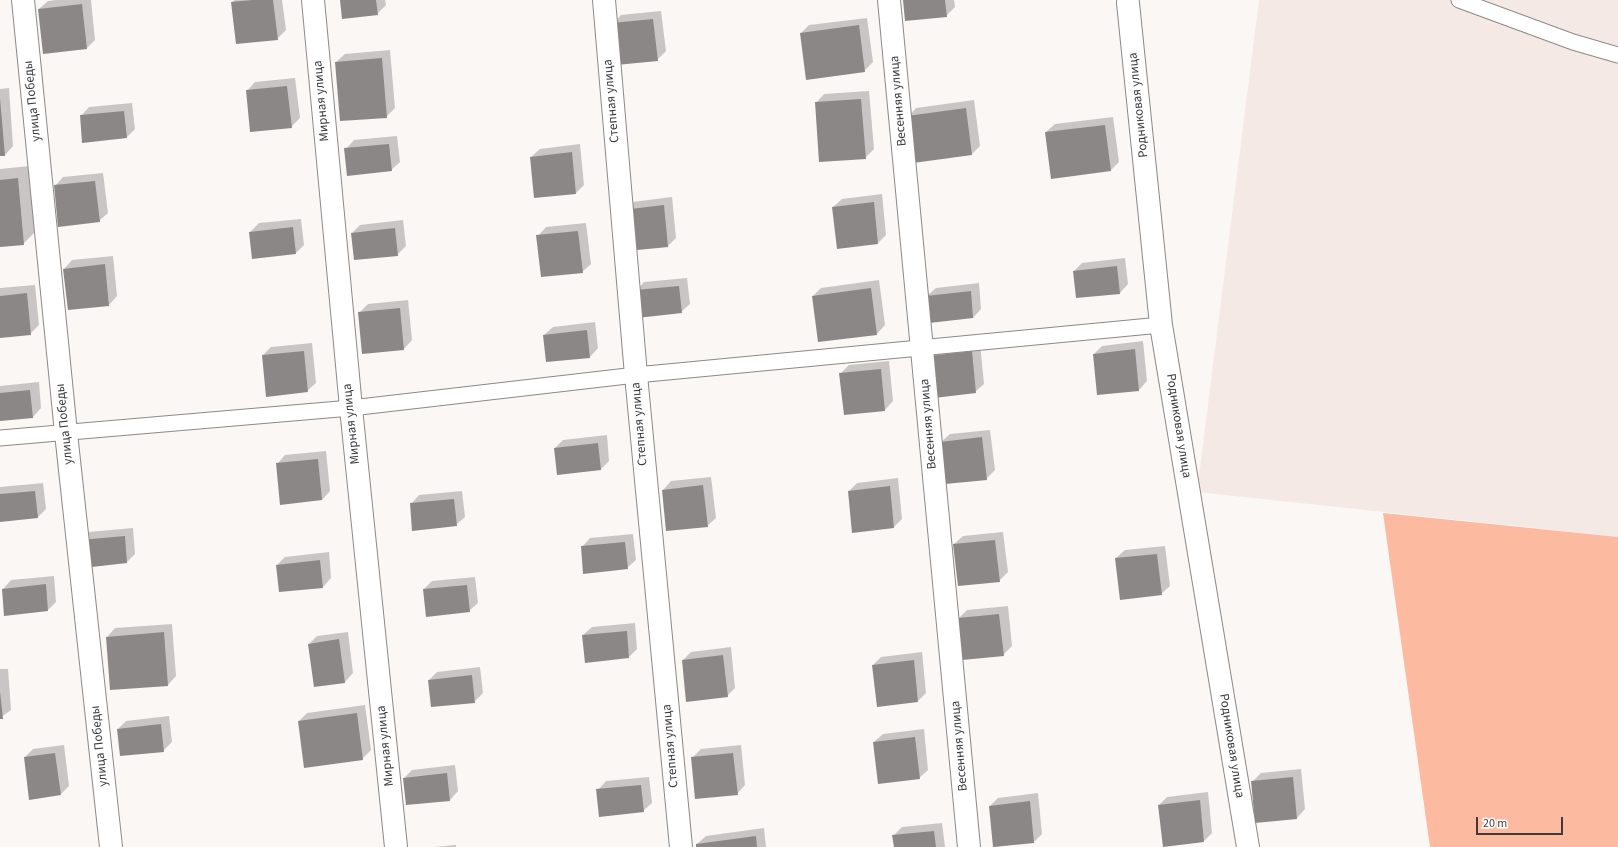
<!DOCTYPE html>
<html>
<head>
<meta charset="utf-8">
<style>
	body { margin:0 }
	#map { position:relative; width:1618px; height:847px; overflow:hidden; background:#fbf7f5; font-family:"Source Sans 3",sans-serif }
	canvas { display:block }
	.scale { position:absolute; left:1476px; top:817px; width:87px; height:18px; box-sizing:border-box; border:2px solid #3d3b3b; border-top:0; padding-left:5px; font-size:12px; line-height:14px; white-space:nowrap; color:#3d3b3b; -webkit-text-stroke:3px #fff; paint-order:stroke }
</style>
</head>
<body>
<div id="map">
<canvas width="1618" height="847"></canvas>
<div class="scale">20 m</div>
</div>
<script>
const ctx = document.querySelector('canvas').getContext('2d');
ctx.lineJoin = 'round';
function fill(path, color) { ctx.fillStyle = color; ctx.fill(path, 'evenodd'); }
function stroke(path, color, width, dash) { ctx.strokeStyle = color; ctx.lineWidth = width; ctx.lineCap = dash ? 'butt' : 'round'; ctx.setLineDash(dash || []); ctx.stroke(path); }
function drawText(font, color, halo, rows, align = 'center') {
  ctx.font = font + ' "Source Sans 3",sans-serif'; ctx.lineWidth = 3.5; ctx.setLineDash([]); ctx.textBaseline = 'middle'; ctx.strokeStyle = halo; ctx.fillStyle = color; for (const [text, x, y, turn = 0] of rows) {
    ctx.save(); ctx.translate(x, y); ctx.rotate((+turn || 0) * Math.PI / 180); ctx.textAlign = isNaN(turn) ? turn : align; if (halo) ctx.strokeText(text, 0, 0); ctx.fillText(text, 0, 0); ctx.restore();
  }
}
const built = new Path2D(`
	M1259,0H1618V537L1197,492Z`);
const green = new Path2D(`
	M1383,513L1618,537V847H1430Z`);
const shadow = new Path2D(`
	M56,0H91L95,40L87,48L39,9L48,1Z
	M235,0H282L286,30L277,39L232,2Z
	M341,0H385L386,5L377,14Z
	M904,0H954L955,7L946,16Z
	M661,11L666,51L657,60L613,24L621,15Z
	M867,18L873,62L864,71L801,33L809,25Z
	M390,50L395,108L386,117L336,62L345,54Z
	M295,78L300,118L291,127L247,91L255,82Z
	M9,88L13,146L5,155H0V89Z
	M869,91L874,149L865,158L816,103L824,94Z
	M974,100L980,146L972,154L908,117L916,108Z
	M132,103L135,129L127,137L81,116L89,107Z
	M1113,117L1119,162L1111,170L1046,132L1055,124Z
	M397,136L400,162L391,170L346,149L354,140Z
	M580,144L584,185L576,193L531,157L540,149Z
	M30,166L36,231L23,244L0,246V169Z
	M103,173L108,213L99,221L55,186L63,177Z
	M882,194L886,235L878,243L838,248L833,207L842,199Z
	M672,197L676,238L668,246L628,250L632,202Z
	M301,219L304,245L296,253L250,232L259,223Z
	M403,220L406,246L397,255L352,233L360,225Z
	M586,223L591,264L582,272L538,236L546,227Z
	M113,256L117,296L109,305L68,309L64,269L72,260Z
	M1125,258L1128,284L1120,293L1074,271L1082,263Z
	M687,278L690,304L681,312L636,291L644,282Z
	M879,280L885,325L877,334L813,296L821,288Z
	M979,283L981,309L973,318L927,296L936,288Z
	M35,285L39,325L30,334L0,337V288Z
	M408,300L412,340L404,349L359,313L368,304Z
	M595,322L598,348L590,357L547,361L544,335L553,327Z
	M1143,341L1147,381L1139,390L1094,354L1102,346Z
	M312,343L316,383L307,391L263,355L271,347Z
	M980,343L984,384L975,392L931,356L940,348Z
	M889,361L893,401L885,410L845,414L840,374L849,365Z
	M39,382L41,408L33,417L0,420V386Z
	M990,430L995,470L986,479L941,442L950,434Z
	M607,435L609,461L600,470L555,448L563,440Z
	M326,451L330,491L322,500L277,464L285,455Z
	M711,477L716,518L707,526L667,530L663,490L671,481Z
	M898,478L902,519L894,527L849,491L857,483Z
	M43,483L46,509L38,517L0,521V487Z
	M462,491L465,517L456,525L411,504L419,495Z
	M133,528L135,554L127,562L81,541L89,532Z
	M1003,532L1008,572L999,581L954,544L963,536Z
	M633,534L636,560L627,568L582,547L590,538Z
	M1165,546L1170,586L1161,594L1116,558L1125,550Z
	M329,552L331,578L323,587L277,565L285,557Z
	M54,576L56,602L48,610L3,589L11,580Z
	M475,577L478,603L469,611L424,589L432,581Z
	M1008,606L1012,646L1003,655L959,618L967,610Z
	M635,623L637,649L629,657L583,635L592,627Z
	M172,624L176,676L168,685L111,689L107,637L115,628Z
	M348,632L353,673L345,682L314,685L309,644L317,636Z
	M731,647L735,688L727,696L683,660L691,652Z
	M922,652L926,693L918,701L873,665L881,657Z
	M480,667L483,693L474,702L429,680L437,672Z
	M0,669H8L11,710L0,718Z
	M365,705L371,750L362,759L299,721L307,713Z
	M169,716L172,742L163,751L118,729L126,721Z
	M924,729L928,770L919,778L874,742L883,734Z
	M64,745L69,786L61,794L25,757L33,749Z
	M741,745L745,785L737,794L692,758L701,749Z
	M455,765L458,791L450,800L404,778L412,770Z
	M1301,769L1305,809L1297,818L1256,822L1252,782L1261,773Z
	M649,777L652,803L643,811L598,790L606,781Z
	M1208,792L1212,833L1204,841L1159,805L1167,797Z
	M1038,793L1042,834L1034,842L994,847L990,806L998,798Z
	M942,823L945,847H895L893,836L902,827Z
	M764,828L766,847H697V844L706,836Z
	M456,845V847H434Z`);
const building = new Path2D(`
	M252,0H273L278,40L236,44L231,2Z
	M340,0H376L378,15L342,19Z
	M903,0H945L947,17L905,21Z
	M82,4L87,49L43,54L38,9Z
	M653,19L658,61L616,65L612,23Z
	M859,25L865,72L806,80L800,33Z
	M382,58L387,118L340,121L335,62Z
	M287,86L292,128L250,132L246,90Z
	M0,98L5,156H0Z
	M861,99L866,159L819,162L815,102Z
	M966,108L972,155L913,163L907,116Z
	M124,111L127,138L82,143L80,115Z
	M1105,125L1111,171L1051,179L1045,132Z
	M389,144L392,171L347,176L344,148Z
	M572,152L576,194L534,198L530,157Z
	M18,178L24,245L0,247V180Z
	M95,181L100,222L58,227L54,185Z
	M874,202L878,244L837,249L832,207Z
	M664,205L668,247L627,251L622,210Z
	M293,227L296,254L252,259L249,232Z
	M395,228L398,256L354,260L351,233Z
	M578,231L583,273L541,277L536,235Z
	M105,264L109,306L68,310L63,269Z
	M1117,266L1120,294L1076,298L1073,271Z
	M679,286L682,313L637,318L635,290Z
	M871,288L877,335L818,342L812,296Z
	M971,291L973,318L929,323L926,296Z
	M27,293L31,335L0,338V296Z
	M400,308L404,350L362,354L358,312Z
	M587,330L590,358L546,362L543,335Z
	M1135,349L1139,391L1097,395L1093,354Z
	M304,351L308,392L266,397L262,355Z
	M972,351L976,393L934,398L930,356Z
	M881,369L885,411L844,415L839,373Z
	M30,390L33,418L0,421V393Z
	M982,437L987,480L945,484L940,442Z
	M598,443L601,470L557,475L554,448Z
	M318,459L322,500L280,505L276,463Z
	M703,485L708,527L666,531L662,490Z
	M890,486L894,528L852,533L848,491Z
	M35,491L38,518L0,522V494Z
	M454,499L457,526L412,531L410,503Z
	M125,536L127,563L83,568L80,540Z
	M995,540L1000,582L958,586L953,544Z
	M625,542L628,569L583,574L581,546Z
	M1157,554L1162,595L1120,600L1115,558Z
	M320,560L323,588L279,592L276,565Z
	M46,584L48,611L4,616L2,589Z
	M467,585L470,612L426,617L423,589Z
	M999,614L1004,656L962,660L958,618Z
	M627,631L629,658L585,663L582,635Z
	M164,632L168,686L110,690L106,637Z
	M339,639L345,683L314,687L308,644Z
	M723,655L728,697L686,702L682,660Z
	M914,660L918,702L877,707L872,665Z
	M472,675L475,703L431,707L428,680Z
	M0,691L3,719H0Z
	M357,713L363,760L304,768L298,721Z
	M161,724L164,752L120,756L117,729Z
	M915,737L920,779L878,784L873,742Z
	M55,753L61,795L29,800L24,757Z
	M733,753L738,795L695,799L691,757Z
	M447,773L450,801L406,805L403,778Z
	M1293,777L1297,819L1255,823L1251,781Z
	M641,785L644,812L599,817L596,789Z
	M1200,800L1204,842L1163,847L1158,805Z
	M1030,801L1034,843L993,847L989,806Z
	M934,831L936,847H894L892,835Z
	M756,836L757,847H696V844Z`);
const service = new Path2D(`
	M1459,0L1573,42L1618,55
	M0,438L351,408L636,375L1161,325`);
const minor = new Path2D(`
	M23,0L66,433L111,847
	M313,0L351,408L396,847
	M604,0L636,375L681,847
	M889,0L969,847
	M1128,3L1161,325L1248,847`);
const streetNames = [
	["улица Победы",33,101,-96],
	["Мирная улица",322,101,-95],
	["Степная улица",612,101,-95],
	["Весенняя улица",899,101,-95],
	["Родниковая улица",1139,105,-96],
	["улица Победы",65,424,-96],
	["Мирная улица",352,424,-96],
	["Степная улица",640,424,-95],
	["Весенняя улица",929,424,-95],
	["Родниковая улица",1178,426,81],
	["улица Победы",100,746,-96],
	["Мирная улица",386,746,-96],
	["Степная улица",671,746,-95],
	["Весенняя улица",960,746,-95],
	["Родниковая улица",1231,746,81]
];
fill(built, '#f5e9e5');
fill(green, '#fcbaa0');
fill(shadow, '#0003');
fill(building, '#8a8786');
stroke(service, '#8c8987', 17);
stroke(minor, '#8c8987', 24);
stroke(service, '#fff', 15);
stroke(minor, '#fff', 22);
drawText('13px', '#3d3b3b', '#fff', streetNames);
</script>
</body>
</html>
